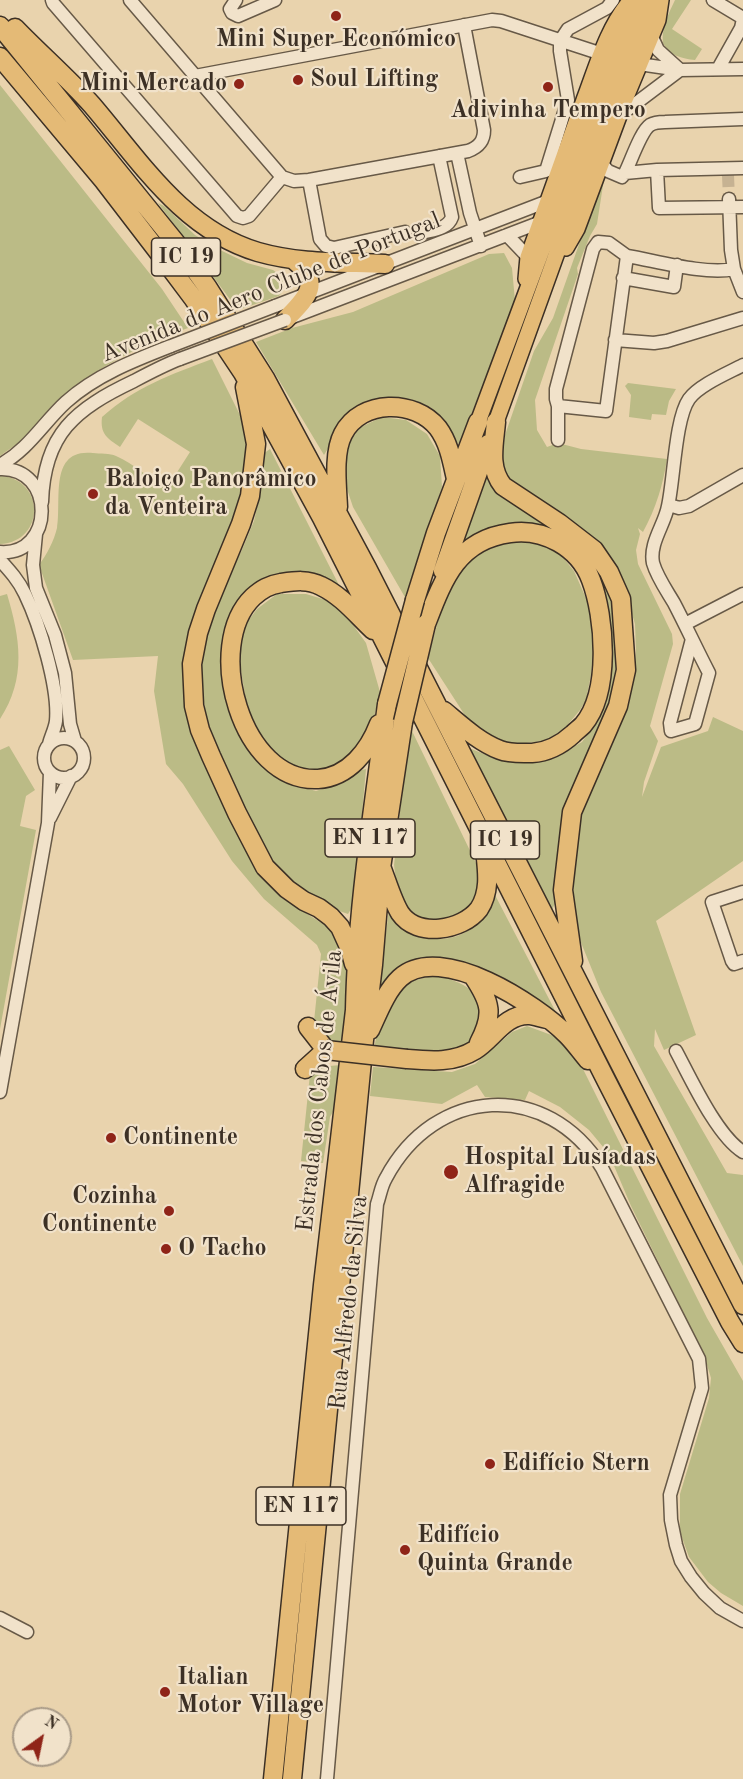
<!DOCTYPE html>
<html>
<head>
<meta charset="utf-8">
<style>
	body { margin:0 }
	#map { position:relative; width:743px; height:1779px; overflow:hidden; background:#e9d3ad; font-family:"Old Standard TT",serif }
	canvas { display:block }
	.north { position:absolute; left:12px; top:1707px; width:60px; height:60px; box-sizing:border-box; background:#f1e2ca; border:2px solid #a99b88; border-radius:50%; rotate:33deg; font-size:16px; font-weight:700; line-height:24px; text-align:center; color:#3c3025 }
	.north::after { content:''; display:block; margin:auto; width:21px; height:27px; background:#8f2418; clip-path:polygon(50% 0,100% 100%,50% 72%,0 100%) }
</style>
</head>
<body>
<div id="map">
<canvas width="743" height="1779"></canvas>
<div class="north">N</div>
</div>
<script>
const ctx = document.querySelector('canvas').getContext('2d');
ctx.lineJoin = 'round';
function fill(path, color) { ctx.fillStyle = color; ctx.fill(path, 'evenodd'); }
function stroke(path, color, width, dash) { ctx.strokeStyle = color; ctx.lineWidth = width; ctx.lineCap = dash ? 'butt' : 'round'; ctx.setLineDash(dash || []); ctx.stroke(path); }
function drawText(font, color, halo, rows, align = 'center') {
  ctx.font = font + ' "Old Standard TT",serif'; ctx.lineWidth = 4.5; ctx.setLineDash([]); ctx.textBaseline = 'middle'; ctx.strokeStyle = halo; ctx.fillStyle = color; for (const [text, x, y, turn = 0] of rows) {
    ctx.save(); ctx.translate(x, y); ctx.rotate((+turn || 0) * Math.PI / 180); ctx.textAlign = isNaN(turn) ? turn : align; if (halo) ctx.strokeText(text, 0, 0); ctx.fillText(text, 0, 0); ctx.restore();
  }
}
const green = new Path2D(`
	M675,0H691L672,29L702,49L695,60C682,59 669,55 663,43C661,28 669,13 675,0Z
	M0,85L162,289L188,328C140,345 95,368 56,402C44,412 37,426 26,437C18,444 9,449 0,456Z
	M602,179H604L597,224L590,236L577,268L578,274L535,400L537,430L547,447L558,443L581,449L667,459C663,485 656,508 643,532L638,528L640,534L636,550L638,564L672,634L673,644L650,726L658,741L644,782L642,797L661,747L708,731L713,717L743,731V861L656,921L696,1035L664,1050L655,1029L654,1046L727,1173L743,1175V1266L601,992L580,940L573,901L575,843L579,817L620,727L633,684L636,651L635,624L628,601L505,474L500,464L505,435L534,351L553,318Z
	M158,203L164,206L195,235L218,249L247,263L273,270L284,278L283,291L279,296L238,310Z
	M504,253L512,268L515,301L461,441L455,446L443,421L430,407L409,399H390L348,416L324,455L256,342L292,328L353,312L489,254Z
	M212,359L240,415L248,435L246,487L184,671L239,836L253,864L282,898L331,929L341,944L349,969L346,1045L330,1043L313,1031L321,954L317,945L264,899L232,861L183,784L166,764L154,691L158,656L73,660L39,565C47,554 54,541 57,528C62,501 48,448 93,453C100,454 110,453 116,456C134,464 150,479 167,488L190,452L138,419L120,447C107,438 100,434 102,417C137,386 170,375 212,359Z
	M628,383L676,389L669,401L666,415L652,414L651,420L629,417L631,395L625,386Z
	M382,417L406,420L427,434L440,456L442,487L406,599L353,507L345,483L344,464L350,440L359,428Z
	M270,449L342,591L279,575L225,641L264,766L291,784L316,791L337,784L358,771L366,769L354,904L348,914L325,906L297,891L270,865L207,725L200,671L202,647L223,584L241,552L254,521L260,494L263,454Z
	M487,472C506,497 518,508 544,525L542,530C501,521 494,525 459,546Z
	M0,476C45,478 46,542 0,544Z
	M512,541H535L561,555L574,571L589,605L595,634L591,675L586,700L580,710L565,728L545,741L507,745L482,734L468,720L428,658L445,595L466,561L491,544Z
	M592,555L612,589L619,680L609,710L557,899L552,910L469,748L494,758L510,762L537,763L555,757L582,742L597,721L605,688L590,569Z
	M7,594C20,638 27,678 0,719V596Z
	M277,594H306L326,600L346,615L366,643L380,692L371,730L353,757L319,775L277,759L259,739L248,713L239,659L238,642L245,625L257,609Z
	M412,731L476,863L480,886L476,899L468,912L437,924L418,917L403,902L397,889L394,865L405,766Z
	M9,746L35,790L26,796L20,826L36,830L0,1029V750Z
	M495,895L561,1022L440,963L378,1002L389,908C393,914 397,923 402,928C410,935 423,939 434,939C468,940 480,923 495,895Z
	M437,975C456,981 481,988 482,1012C483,1020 475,1036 472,1044L438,1055L374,1048L381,1015L399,990L415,980Z
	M527,1026L554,1036L581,1065L707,1318L743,1381V1606L721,1593L708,1582L689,1557L680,1532V1494L709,1398L711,1378L704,1355L631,1206L609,1154L589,1130L560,1107L529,1091L525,1100L485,1097L477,1085L442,1104L370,1096L373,1067L452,1072L475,1064L512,1032Z
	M341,1065L339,1101L330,1117L323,1163L301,1161L310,1074L318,1067Z`);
const minorTunnel = new Path2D(`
	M728,175L729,199`);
const minor = new Path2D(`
	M52,0L53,3L237,216L243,218L249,216L282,177
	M130,0L282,177L294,181L309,180L468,151C479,147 484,141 484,130L464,25
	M236,0L230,9L232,13L238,16L275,0
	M713,0L743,18
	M651,35L658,50L679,69
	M639,64L680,70L743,69
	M718,69L741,28L743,19
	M195,76L492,20L501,21L602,54
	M619,116L680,70
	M457,153L470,213L481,246
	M601,163L608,171L622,177L625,173L657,170L743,168
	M657,170L659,208L743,207
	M625,173C631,161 641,131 650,125C655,122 660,122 665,122L743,119
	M520,177L546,171L568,100L560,51V41L568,29L607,8L613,0
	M309,180L320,239L326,246L334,248L405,232
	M729,199L731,250L734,269L743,292
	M422,233C433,230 448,229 452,217L439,156
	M507,235L528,257
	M598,242L609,243L627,256L606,411L558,406L556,399V389L593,249Z
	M627,256C657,261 705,275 734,269
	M623,278L674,287L677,265
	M275,306L548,201
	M290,318L541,222
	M615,340L654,343L667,341L743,318
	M558,440V406
	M0,465C28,450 44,422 66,402C96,375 135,360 171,346
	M0,469C56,467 55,556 0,552
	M42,502C44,434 75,409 134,381C149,373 164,365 180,359
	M669,505L679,508L689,506L743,475
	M36,534L33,565L36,588L55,635L65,673L70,724L75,741
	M0,560C10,571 19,581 25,594C40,625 59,688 56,721C55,729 51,736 49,744
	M685,624L743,594
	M692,639L670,723L671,731L695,724L709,673C697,650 686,626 674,603C667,591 657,577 653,563C649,543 665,524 668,506C674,480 675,419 689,399C699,385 728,373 743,365
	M44 758a20 20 0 1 1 40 0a20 20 0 1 1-40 0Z
	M50,818L71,776
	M743,892L712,902L732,961L734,964L743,961
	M676,1051C691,1079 717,1136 743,1152
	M0,1092L48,823L50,772
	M0,1618L27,1632
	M327,1779L377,1204C380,1196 381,1186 386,1178C435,1086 547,1079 602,1168L699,1359L702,1388L670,1495L671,1520L676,1545L681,1561L691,1577L704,1593L720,1608L743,1621`);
const major = new Path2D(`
	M566,248L577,229L626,97L658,20L661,0
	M526,279L528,257C547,205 565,152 584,100C597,66 607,28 631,0
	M478,422L603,86L619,46L641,0
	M496,422L631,47L655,0`);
const highway = new Path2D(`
	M0,26L176,243L208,288L265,378L367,568L743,1305
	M15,28C40,54 68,78 92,105C140,161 183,230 258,252C300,264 342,262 385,264
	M0,57L104,181L160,254L193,298L243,373L322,518L607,1082L730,1322L743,1343
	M285,320C305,299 324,284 294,260
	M245,387L256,444L250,496L241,524L206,609L198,633L192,664L194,706L200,730L211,756L237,813L265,867L287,889L304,901L319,908L331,917L340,927L350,949L354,964
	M496,422C494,445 488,467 503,486L559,523L594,550L609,572L621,599L626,670L618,706L572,812L563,890L573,961
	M338,507C337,485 333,453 343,434C361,399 415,399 438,428C449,443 452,461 456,479
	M443,571L488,444
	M415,600L436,533L478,422
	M426,624C443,580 457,540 510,533C543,528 579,547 591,580C605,617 611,692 583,725C580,728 576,731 573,734C561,745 547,752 532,753C522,753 510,754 500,750C479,742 462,726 444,711
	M373,630C356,614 342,596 321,586C308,579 295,581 281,583C269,585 262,589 253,597C203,645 241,783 318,779C349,777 369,750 379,724
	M382,869C387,882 393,902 400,913C417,938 462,931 479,909C491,891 487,869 485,850
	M473,976C491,1003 494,1014 479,1043
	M370,1030C378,1013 386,991 400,978C441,941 537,1005 567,1035C575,1043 581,1052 588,1060
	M407,1059C431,1061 454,1063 475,1050C493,1039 505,1014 529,1015C534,1015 541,1018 547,1019
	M305,1069L326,1050L308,1027
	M273,1779L323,1285L355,1010C357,908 374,806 387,704
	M292,1779L364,1040L373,965L381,868L403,722`);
const minorBridge = new Path2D(`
	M171,346L275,306
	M180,359L285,320`);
const highwayBridge = new Path2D(`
	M387,704L415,600
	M403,722L426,624
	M326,1050L407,1059`);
const markers = [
	[336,16,6,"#8f2418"],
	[298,80,6,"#8f2418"],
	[239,84,6,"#8f2418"],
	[548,87,6,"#8f2418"],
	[93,494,6,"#8f2418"],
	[111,1138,6,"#8f2418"],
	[451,1172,8,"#8f2418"],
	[169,1211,6,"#8f2418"],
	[166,1249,6,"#8f2418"],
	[490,1464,6,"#8f2418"],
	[405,1550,6,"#8f2418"],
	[165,1692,6,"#8f2418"]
];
const shields = [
	[186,257,69],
	[370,838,90],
	[505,840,69],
	[301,1506,90]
];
const shieldNames = [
	["IC 19",186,257],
	["EN 117",370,838],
	["IC 19",505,840],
	["EN 117",301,1506]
];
const poiNames = [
	["Mini Super Económico",336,40,"center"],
	["Soul Lifting",310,80],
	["Mini Mercado",227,84,"right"],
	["Adivinha Tempero",548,111,"center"],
	["Baloiço Panorâmico",105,480],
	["da Venteira",105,508],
	["Continente",123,1138],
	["Hospital Lusíadas",464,1158],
	["Alfragide",464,1186],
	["Cozinha",157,1197,"right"],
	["Continente",157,1225,"right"],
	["O Tacho",178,1249],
	["Edifício Stern",502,1464],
	["Edifício",417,1536],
	["Quinta Grande",417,1564],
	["Italian",177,1678],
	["Motor Village",177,1706]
];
const streetNames = [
	["Avenida do Aero Clube de Portugal",271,288,-22],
	["Estrada dos Cabos de Ávila",320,1091,-84],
	["Rua Alfredo da Silva",349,1303,-84]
];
fill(green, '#bbbb86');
stroke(minorTunnel, '#c6b292', 12, [12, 6]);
stroke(minor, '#675947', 15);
stroke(major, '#3c3025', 18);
stroke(highway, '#3c3025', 21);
stroke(minor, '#f1e2ca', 12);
stroke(major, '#e4ba76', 15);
stroke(highway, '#e4ba76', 18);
stroke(minorBridge, '#675947', 15, []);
stroke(highwayBridge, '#3c3025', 21, []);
stroke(minorBridge, '#f1e2ca', 12);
stroke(highwayBridge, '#e4ba76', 18);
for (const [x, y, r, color] of markers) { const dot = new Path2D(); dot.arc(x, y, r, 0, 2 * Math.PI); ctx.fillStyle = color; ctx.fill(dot); stroke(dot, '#f1e2ca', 2); }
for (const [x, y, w] of shields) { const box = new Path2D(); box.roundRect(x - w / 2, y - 19, w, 38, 4.5); ctx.fillStyle = '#f1e2ca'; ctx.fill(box); stroke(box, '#3c3025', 1.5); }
drawText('bold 22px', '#3c3025', null, shieldNames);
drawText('bold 24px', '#3c3025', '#f1e2ca', poiNames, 'left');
drawText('24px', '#3c3025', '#f1e2ca', streetNames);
</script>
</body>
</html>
